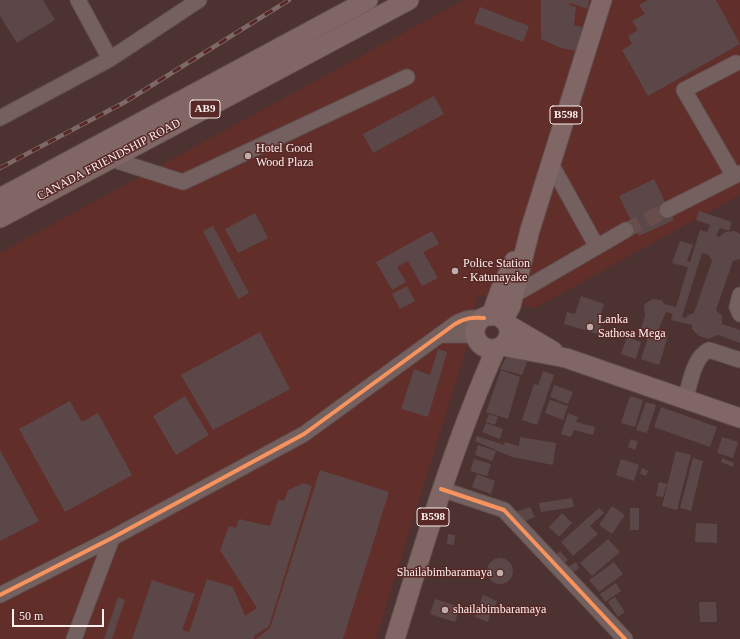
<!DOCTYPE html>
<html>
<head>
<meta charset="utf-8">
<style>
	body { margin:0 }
	#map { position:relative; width:740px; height:639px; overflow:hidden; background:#4c3230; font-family:"Times New Roman",serif }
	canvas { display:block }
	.scale { position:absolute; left:12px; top:609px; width:92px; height:18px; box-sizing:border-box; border:2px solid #fdf0ef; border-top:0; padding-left:5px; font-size:12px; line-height:14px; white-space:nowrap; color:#fdf0ef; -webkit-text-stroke:3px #572825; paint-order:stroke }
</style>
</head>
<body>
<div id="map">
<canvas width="740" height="639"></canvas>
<div class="scale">50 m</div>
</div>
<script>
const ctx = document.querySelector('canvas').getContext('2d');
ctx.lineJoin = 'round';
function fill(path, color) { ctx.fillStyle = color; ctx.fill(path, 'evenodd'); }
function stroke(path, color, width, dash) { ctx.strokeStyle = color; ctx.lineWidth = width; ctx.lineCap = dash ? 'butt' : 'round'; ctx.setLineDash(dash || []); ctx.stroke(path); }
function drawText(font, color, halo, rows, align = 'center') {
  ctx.font = font + ' "Times New Roman",serif'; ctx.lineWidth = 3; ctx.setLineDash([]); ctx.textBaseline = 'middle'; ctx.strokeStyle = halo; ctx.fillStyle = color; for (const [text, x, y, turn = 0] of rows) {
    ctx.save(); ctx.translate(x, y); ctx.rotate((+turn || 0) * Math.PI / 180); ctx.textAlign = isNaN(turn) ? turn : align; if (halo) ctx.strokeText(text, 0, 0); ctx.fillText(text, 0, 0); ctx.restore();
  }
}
const built = new Path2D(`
	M464,0H740V195L535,308L478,295L464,356L376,639H0V253Z`);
const building = new Path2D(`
	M0,0H43L55,20L17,43L0,16Z
	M541,0H589L588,9L570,3L569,5L576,7L574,25L582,27L577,51L561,48L541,39Z
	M648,0H716L740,44L648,96L622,50L632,44L628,36L638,30L632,21L645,14L639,5Z
	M480,7L529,26L523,42L474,23Z
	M434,96L444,114L373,153L363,134Z
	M654,179L674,220L639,236L619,196Z
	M699,211L732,222L729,231L720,228L716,236L719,237L725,232L735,231L740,234V259L733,261L716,310L722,316V324L740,330V343L718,335L708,339L699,336L692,329V325L671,320L673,314L666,312L657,333L668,336L659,365L641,359L650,331L641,328L645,316L644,305L652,299L662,300L664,304L676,307L688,267L672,263L680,241L693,245L687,261L690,262L700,230L707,232L710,225L696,220ZM702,253L709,255L712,261L694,313L688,315L686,318L682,317Z
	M255,213L268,238L238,253L225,229Z
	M213,226L249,293L238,299L203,231Z
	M432,231L439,244L423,252L438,278L422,286L408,261L397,267L406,282L392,290L376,262Z
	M407,286L415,301L400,309L392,294Z
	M581,296L604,304L599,321L602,322L598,334L564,324L567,312L575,314Z
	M260,332L290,389L213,430L181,375Z
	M627,337L641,342L636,359L621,354Z
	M438,349L447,352L428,417L401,409L414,369L430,375Z
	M512,357L528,359L522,375L500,369L506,358Z
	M501,370L520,377L508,419L486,412Z
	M543,371L554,375L537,425L522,420L534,384L538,385Z
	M554,385L573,392L568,404L550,397Z
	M185,396L209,435L176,455L153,416Z
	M630,396L643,400L635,427L621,423Z
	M550,400L568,406L563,420L545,413Z
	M70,401L82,422L98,413L132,475L65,512L19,429Z
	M646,402L656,405L647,433L636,430Z
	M661,407L717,427L710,447L654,427Z
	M568,413L578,417L576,422L595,427L593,435L574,430L571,437L561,434Z
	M489,414L498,417L495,425L486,422Z
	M486,423L503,429L500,439L482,432Z
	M477,436L504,445L505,442L519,446L520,437L556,443L553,465L512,457L475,441Z
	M722,437L738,442L733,458L717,453Z
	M631,439L638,442L635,450L628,447Z
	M478,445L496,451L492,461L475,455Z
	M0,450L39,521L0,541Z
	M676,451L691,455L677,510L662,506Z
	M693,458L703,461L691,511L680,508Z
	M722,458L734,463L733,467L721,462Z
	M474,459L491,464L487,476L470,471Z
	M621,459L639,465L634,481L616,475Z
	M642,468L648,471L646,476L640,474Z
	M320,470L389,492L343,639H256L270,628Z
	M477,474L495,481L491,494L472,487Z
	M659,482L667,484L663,497L656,496Z
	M304,483L312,486L269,626L254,636V639H132L152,580L195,594L182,630L189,632L207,579L233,587L245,616L257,608L220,550L229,526L236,528L239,519L270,526L278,500L284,501L288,490Z
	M572,498L574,507L541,512L539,503Z
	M612,506L625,515L612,534L599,525Z
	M530,507L535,517L521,523L516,512Z
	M599,508L604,513L590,526L598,534L573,556L561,542Z
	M630,508H639V530H630Z
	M562,513L572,523L559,537L549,527Z
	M696,523L717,524V543L695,542Z
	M448,534L455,535L454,545L447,544Z
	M608,539L620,552L592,576L580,563Z
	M560,551L568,560L562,566L554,557Z
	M487 571a13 13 0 1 1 26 0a13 13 0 1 1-26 0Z
	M576,562L579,568L572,573L568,567Z
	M614,562L623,574L599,592L589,580Z
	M616,583L621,591L605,602L600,594Z
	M483,595L497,601L493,613L491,612L488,622L475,617Z
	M118,597L125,600L112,639H104Z
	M615,597L625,612L618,617L608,602Z
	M435,599L460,607L455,622L430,614Z
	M699,602H716L717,622H700Z`);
const minorTunnel = new Path2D(`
	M626,230L667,210`);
const minor = new Path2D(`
	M78,0L110,59
	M0,118L110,59L199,0
	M111,159L183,182L407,77
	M551,164L597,247
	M734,176L684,90L736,63
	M667,210L740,173
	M514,295L626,230
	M740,295L737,307L740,314
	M443,335H475
	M685,400C690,385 693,357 709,350L740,360
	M441,489L504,510L625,639
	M0,595L112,538L304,434L455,324C465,318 472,317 484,318
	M74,639L112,538`);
const major = new Path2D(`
	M0,198L368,0
	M0,218L409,0
	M475 332a17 17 0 1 1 34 0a17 17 0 1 1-34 0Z
	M491,316L501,288L514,261
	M503,320L511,306L530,230L602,0
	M507,324L553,351
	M502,346L566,358L740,418
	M395,639C425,541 454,443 496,349`);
const rail = new Path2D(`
	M0,168L125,102L289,0`);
const cycleway = new Path2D(`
	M441,489L504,510L625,639
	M0,595L112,538L304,434L455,324C465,318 472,317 484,318`);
const markers = [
	[248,156,4,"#bfaeac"],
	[455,271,4,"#bfaeac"],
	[590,327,4,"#bfaeac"],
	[500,573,4,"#bfaeac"],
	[445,610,4,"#bfaeac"]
];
const shields = [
	[205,109,30],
	[566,115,32],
	[433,517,32]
];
const shieldNames = [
	["AB9",205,109],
	["B598",566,115],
	["B598",433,517]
];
const poiNames = [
	["Hotel Good",256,149],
	["Wood Plaza",256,163],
	["Police Station",463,264],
	["- Katunayake",463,278],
	["Lanka",598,320],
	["Sathosa Mega",598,334],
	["Shailabimbaramaya",492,573,"right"],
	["shailabimbaramaya",453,610]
];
const streetNames = [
	["CANADA FRIENDSHIP ROAD",109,160,-28]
];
fill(built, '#612e2a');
fill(building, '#5c4748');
stroke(minorTunnel, '#674e4d', 15, [15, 8]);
stroke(minor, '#614e4d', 17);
stroke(major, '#614e4d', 21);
stroke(minor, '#74615f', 15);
stroke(major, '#806765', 19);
stroke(rail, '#7d6a68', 4.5);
stroke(rail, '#572825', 3, [9]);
stroke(cycleway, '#f8935d', 4);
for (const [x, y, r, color] of markers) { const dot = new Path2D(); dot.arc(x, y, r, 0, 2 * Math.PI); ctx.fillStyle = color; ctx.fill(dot); stroke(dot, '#572825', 1.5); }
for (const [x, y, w] of shields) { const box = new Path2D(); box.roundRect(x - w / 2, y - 9, w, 18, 3); ctx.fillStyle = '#572825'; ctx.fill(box); stroke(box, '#fdf0ef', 1); }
drawText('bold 11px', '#fdf0ef', null, shieldNames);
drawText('12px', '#fdf0ef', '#572825', poiNames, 'left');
drawText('12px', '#fdf0ef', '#572825', streetNames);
</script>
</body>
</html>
